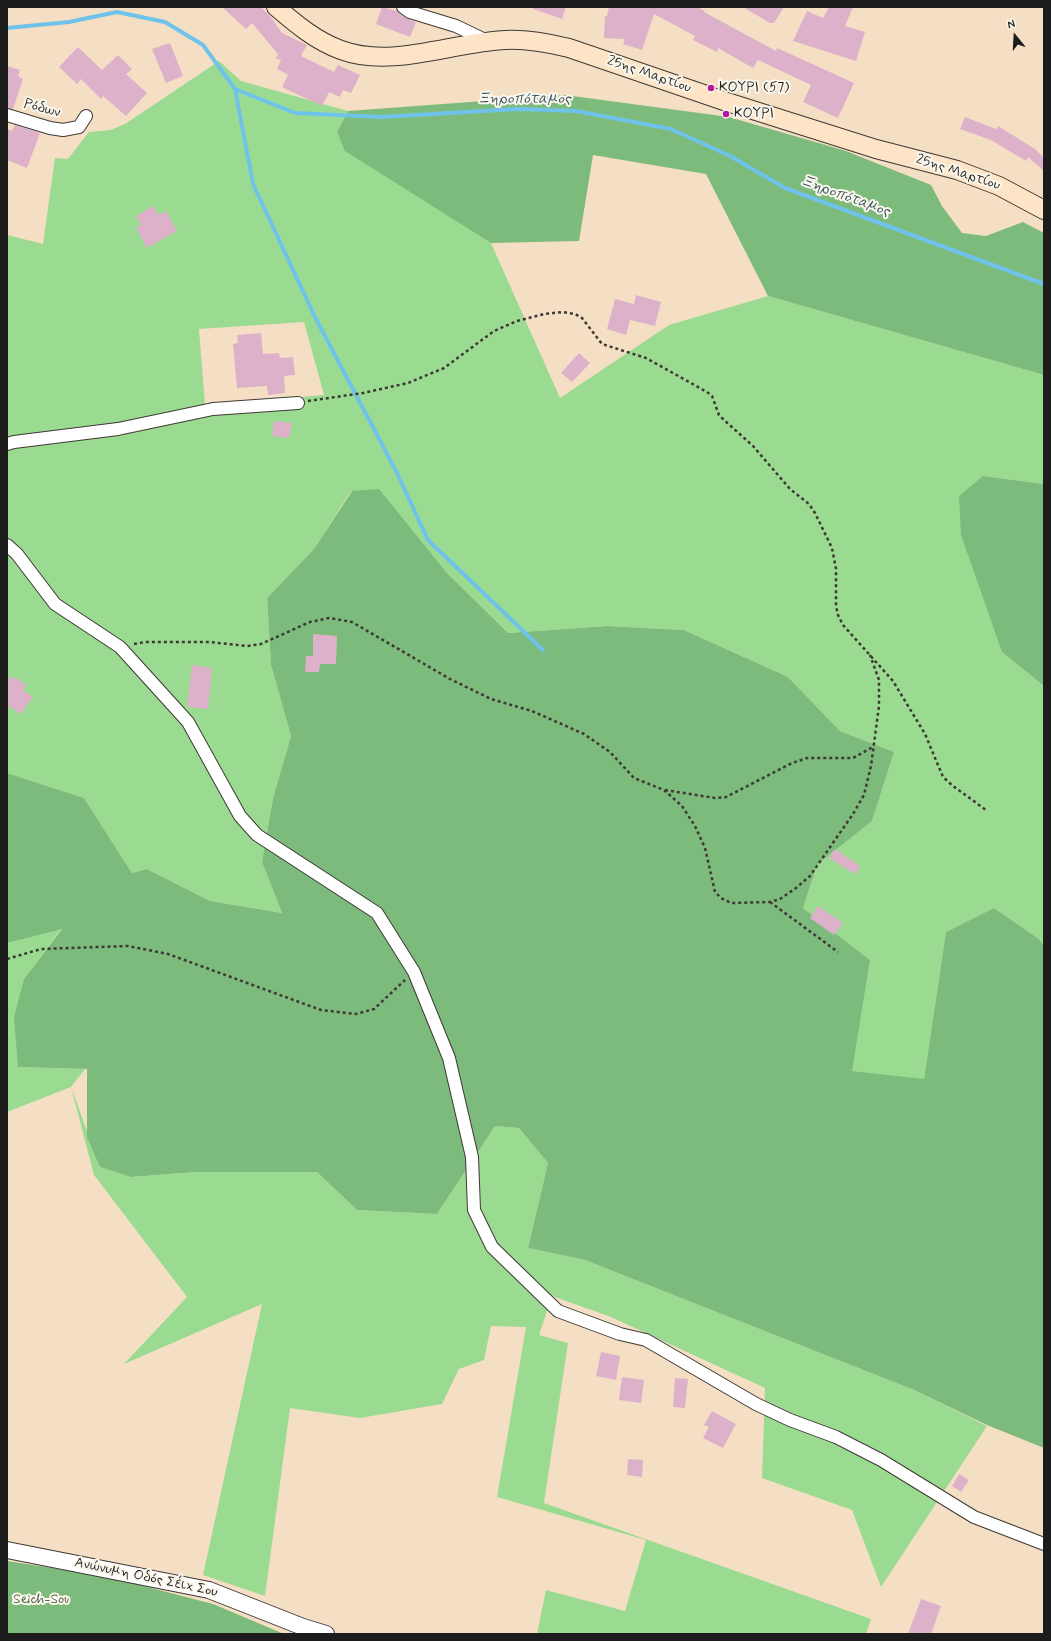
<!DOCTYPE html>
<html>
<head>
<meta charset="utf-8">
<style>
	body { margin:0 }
	#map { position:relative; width:1051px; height:1641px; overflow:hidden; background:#f5dfc4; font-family:Mynerve,sans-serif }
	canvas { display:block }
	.frame { position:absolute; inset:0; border:8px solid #1c1c1c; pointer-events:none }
	.north { position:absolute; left:995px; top:16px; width:40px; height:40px; -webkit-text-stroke:3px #fbf7ec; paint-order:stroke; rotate:342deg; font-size:11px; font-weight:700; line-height:16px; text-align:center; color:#1c1c1c }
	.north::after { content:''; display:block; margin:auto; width:14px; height:18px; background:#1c1c1c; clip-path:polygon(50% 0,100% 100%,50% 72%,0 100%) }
</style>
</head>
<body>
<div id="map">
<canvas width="1051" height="1641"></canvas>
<div class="frame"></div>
<div class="north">N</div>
</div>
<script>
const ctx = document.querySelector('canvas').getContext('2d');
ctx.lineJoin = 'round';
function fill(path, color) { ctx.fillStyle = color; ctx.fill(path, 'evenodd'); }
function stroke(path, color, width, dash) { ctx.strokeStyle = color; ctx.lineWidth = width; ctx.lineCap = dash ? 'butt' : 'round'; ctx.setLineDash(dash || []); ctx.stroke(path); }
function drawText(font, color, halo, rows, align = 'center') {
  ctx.font = font + ' Mynerve,sans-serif'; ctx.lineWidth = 4; ctx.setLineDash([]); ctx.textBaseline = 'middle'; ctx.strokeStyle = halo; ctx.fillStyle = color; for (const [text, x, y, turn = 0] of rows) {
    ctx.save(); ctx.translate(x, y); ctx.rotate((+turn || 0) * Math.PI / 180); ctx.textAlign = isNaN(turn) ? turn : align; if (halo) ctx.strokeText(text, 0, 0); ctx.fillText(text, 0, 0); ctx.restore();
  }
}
const green = new Path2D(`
	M219,61L241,81L348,111L337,132L344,147L491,243L560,398L669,325L768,296L1044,375V484L983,476L1002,652L1044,686V946L1039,939L994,908L946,932L924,1080L851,1071L870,960L803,908L817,865L872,821L894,752L840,731L788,677L684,630L607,626L508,633L446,572L351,491L314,549L267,598L271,665L291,736L273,798L262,862L282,913L210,901L147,869L132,873L84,798L7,773V235L43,244L55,158L68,159L89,132L111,130L125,124ZM304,322L324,395L205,405L199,329Z
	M62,928L24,979L18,1067L85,1069L71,1087L100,1167L132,1177L196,1172H317L357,1210L437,1214L495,1126L519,1128L548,1163L528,1248L585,1260L914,1390L987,1426L881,1587L852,1510L762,1478L765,1388L611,1317L552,1296L539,1335L568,1343L544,1503L871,1619L866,1634H537L546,1590L625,1611L646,1540L497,1497L526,1327L491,1326L484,1360L459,1369L442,1404L360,1418L290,1408L265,1596L203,1575L262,1304L124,1364L187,1297L94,1175L71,1087L7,1112V943Z`);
const forest = new Path2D(`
	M565,95L729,117L846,151L931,185L942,206L962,233L986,236L1023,222L1044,233V375L768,296L706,174L593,155L579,241L491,243L345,151L337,132L348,111Z
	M983,476L1044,484V686L1002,652L961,535L959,496Z
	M379,489L446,572L508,633L607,626L684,630L788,677L840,731L894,752L872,821L817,865L803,908L870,960L852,1071L924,1079L946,932L994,908L1039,939L1044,946V1448L987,1425L914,1390L585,1260L528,1248L548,1163L519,1128L495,1126L437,1214L357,1210L317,1172H196L131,1177L100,1167L87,1137V1069L18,1067L14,1017L24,979L62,929L7,943V773L84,798L132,873L147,869L210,901L282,913L262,862L273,798L291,736L271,665L267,598L314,549L352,491Z
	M7,1561L105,1576L213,1604L284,1634H7Z`);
const stream = new Path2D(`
	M7,28L69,22L117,12L165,22L203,45L235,89L295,113L381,117L518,109L576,111L671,129L730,156L785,188L1044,284
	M235,89L253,184L315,317L396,471L428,540L543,650`);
const building = new Path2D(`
	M222,7H261L270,16L282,33L307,45L301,56L334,72L338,65L360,75L351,93L343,90L340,97L329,92L322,106L282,87L288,75L277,69L281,60L276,58L278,54L252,23L246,29Z
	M382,7L397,11L406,18L416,22L410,37L376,24Z
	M533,7H566L562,19L533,9Z
	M609,7H697L705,11L704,12L776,51L777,48L854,83L838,118L803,102L811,85L758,60L753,68L718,48L717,52L693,40L695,36L654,14L642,50L623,44L625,39L604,38L605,16H607Z
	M743,7H784L774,23H770Z
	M829,7H853L845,26L865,32L856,61L793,41L807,11L823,18Z
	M170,43L183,76L166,83L152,49Z
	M78,47L102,70L118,55L132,69L126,74L147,93L126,116L103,96L101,99L81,79L77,84L59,67Z
	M7,66L20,70L18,76L23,79L13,109L7,108Z
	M965,117L996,129L998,126L1035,149L1044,158V171L1028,157L1026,161L991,140L960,129Z
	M15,125L40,133L27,168L7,160V129L12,131Z
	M153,206L159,215L166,211L177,231L147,248L136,228L141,225L136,216Z
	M636,295L661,302L655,326L630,320L626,335L607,329L615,299L634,304Z
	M261,333L263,354L279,353L280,358L293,357L295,375L284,376L285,393L268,395L267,386L237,388L233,344L238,343L237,335Z
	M579,353L590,363L572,382L561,373Z
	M274,421L292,423L289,438L272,436Z
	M313,634L337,636L336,664H320L319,672H305L306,656H313Z
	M192,665L212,668L208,709L187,707Z
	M7,675L13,679L15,677L26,685L23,690L33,697L21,714L7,705Z
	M835,849L860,866L855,874L829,858Z
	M818,906L843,923L834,935L810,918Z
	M601,1352L620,1356L616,1380L596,1376Z
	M622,1377L644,1380L641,1403L619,1400Z
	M675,1378L688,1379L685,1408L673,1407Z
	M712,1411L736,1424L723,1448L703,1438L709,1427L704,1425Z
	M628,1459L643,1460L642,1477L627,1475Z
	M959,1474L969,1480L961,1492L952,1486Z
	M921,1599L941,1606L931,1634H908Z`);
const path = new Path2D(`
	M308,401L363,393L408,383L444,368L494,331L517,321L544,314L563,312L575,314L582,318L602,344L646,358L707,392L712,396L719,415L724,420L753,446L790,489L809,504L815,513L832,548L836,569V606L838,615L843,625L893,681L925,734L943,777L953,786L986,810
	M134,644L145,642H209L247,646L261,644L310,622L329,618L352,622L450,679L491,699L532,711L584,734L610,752L634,778L664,790L682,806L695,826L705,848L715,892L721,898L731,903L770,902L780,899L796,888L810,876L853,814L864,795L871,766L879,706V680L870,655
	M665,790L715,798L726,797L792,763L807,758H853L873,747
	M770,902L838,952
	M7,959L41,949L128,946L168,954L321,1010L356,1014L374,1009L405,980`);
const minor = new Path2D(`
	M403,7L410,12L456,26L487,41
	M7,115L50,128L63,130L79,127L86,116
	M7,444L14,442L118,429L213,409L298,403
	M7,545L17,554L55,604L120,647L188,722L240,816L257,835L377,913L414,972L449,1058L472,1157L474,1210L492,1247L558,1311L620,1334L646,1340L756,1404L790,1420L836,1437L881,1460L974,1517L1044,1544`);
const tertiary = new Path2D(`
	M7,1550L209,1590L303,1627L326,1634`);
const secondary = new Path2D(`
	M276,7C296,24 316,41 341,50C392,69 453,42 506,40C527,39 548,43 569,48L724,101L876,149L957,170L999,186L1044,210`);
const markers = [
	[711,88,4,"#b5179e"],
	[726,114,4,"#b5179e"]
];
const streetNames = [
	["25ης Μαρτίου",649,75,19],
	["Ρόδων",42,109,15],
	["25ης Μαρτίου",958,173,18],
	["Ανώνυμη Οδός Σέιχ Σου",146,1578,12]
];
const poiNames = [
	["ΚΟΥΡΙ (57)",719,88],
	["ΚΟΥΡΙ",734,114]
];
const parkNames = [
	["Seich-Sou",41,1600]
];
const waterNames = [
	["Ξηροπόταμος",524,100],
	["Ξηροπόταμος",845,197,20]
];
fill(green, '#9bdb91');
fill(forest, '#7cbb7b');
stroke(stream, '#6fc3eb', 4);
fill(building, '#ddb1c9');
stroke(minor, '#3d3935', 14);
stroke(tertiary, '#3d3935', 18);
stroke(secondary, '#3d3935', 20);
stroke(path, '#3d3935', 2.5, [3, 3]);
stroke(minor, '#fff', 12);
stroke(tertiary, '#fff', 16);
stroke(secondary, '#fee4c6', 18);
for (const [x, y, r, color] of markers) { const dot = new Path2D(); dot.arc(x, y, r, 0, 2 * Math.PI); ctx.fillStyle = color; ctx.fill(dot); stroke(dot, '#fbf7ec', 1.5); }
drawText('14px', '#1c1c1c', '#fbf7ec', streetNames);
drawText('14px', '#1c1c1c', '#fbf7ec', poiNames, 'left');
drawText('14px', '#485f45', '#fbf7ec', parkNames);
drawText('italic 15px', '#395664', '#fbf7ec', waterNames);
</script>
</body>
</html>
